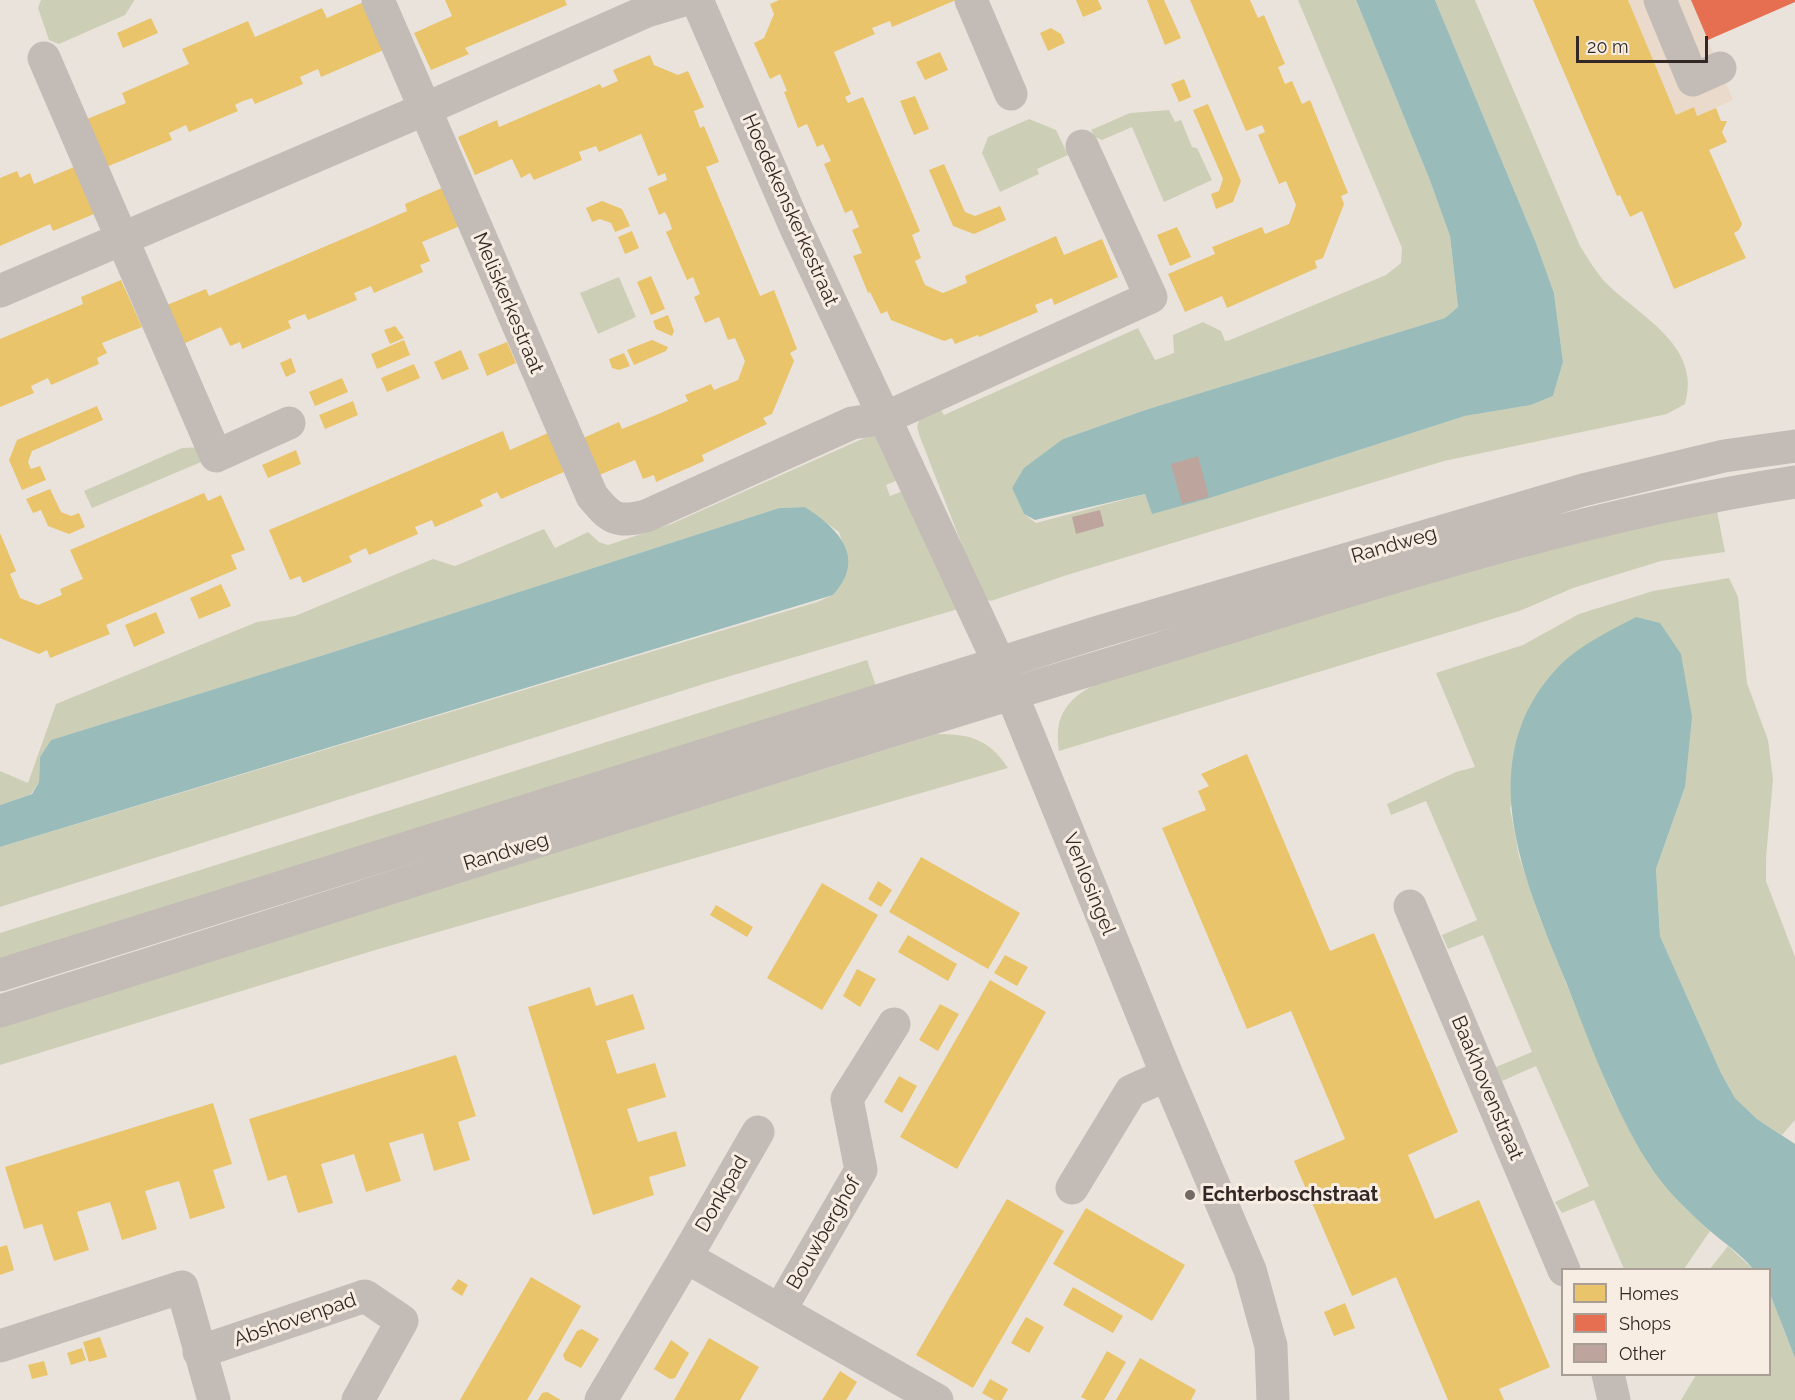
<!DOCTYPE html>
<html>
<head>
<meta charset="utf-8">
<style>
	body { margin:0 }
	#map { position:relative; width:1795px; height:1400px; overflow:hidden; background:#eae3dc; font-family:Raleway,sans-serif }
	canvas { display:block }
	.legend { position:absolute; left:1561px; top:1268px; width:210px; height:108px; box-sizing:border-box; background:#f8ede2; border:2px solid #a99e96; margin:0; padding:8px 10px; list-style:none; font-size:18px; color:#332825 }
	.legend li { display:flex; align-items:center; gap:12px; height:30px }
	.legend b { width:30px; border:2px solid #a99e96 }
	.scale { position:absolute; left:1576px; top:36px; width:132px; height:27px; box-sizing:border-box; border:3px solid #332825; border-top:0; padding-left:8px; font-size:18px; line-height:21px; white-space:nowrap; color:#332825; -webkit-text-stroke:4px #f8ede2; paint-order:stroke }
</style>
</head>
<body>
<div id="map">
<canvas width="1795" height="1400"></canvas>
<ul class="legend">
<li><b style="height:16px;background:#e9c46a"></b>Homes</li>
<li><b style="height:16px;background:#e76f51"></b>Shops</li>
<li><b style="height:16px;background:#bda59e"></b>Other</li>
</ul>
<div class="scale">20 m</div>
</div>
<script>
const ctx = document.querySelector('canvas').getContext('2d');
ctx.lineJoin = 'round';
function fill(path, color) { ctx.fillStyle = color; ctx.fill(path, 'evenodd'); }
function stroke(path, color, width, dash) { ctx.strokeStyle = color; ctx.lineWidth = width; ctx.lineCap = dash ? 'butt' : 'round'; ctx.setLineDash(dash || []); ctx.stroke(path); }
function drawText(font, color, halo, rows, align = 'center') {
  ctx.font = font + ' Raleway,sans-serif'; ctx.lineWidth = 6; ctx.setLineDash([]); ctx.textBaseline = 'middle'; ctx.strokeStyle = halo; ctx.fillStyle = color; for (const [text, x, y, turn = 0] of rows) {
    ctx.save(); ctx.translate(x, y); ctx.rotate((+turn || 0) * Math.PI / 180); ctx.textAlign = isNaN(turn) ? turn : align; if (halo) ctx.strokeText(text, 0, 0); ctx.fillText(text, 0, 0); ctx.restore();
  }
}
const green = new Path2D(`
	M41,0H134V1L125,15L59,44L49,40L38,8Z
	M1298,0H1356L1429,178L1450,236L1458,307L1445,318L1145,410L1063,439L1012,488L1024,514L1036,523L1145,494L1152,513L1210,498L1465,416L1531,405L1553,396L1563,362L1554,293L1536,243L1435,0H1475L1580,246C1588,258 1596,273 1607,284C1641,317 1702,346 1685,404L1667,414L1444,461L1067,575L991,601L983,599L920,437L917,427L920,417L938,405L944,415L1138,328L1155,360L1174,353L1173,335L1203,322L1221,331L1225,341L1230,340L1386,275L1401,263L1402,248Z
	M1169,110L1175,122L1181,120L1192,147L1197,148L1212,180L1164,202L1132,127L1102,140L1095,137L1091,130L1130,113Z
	M1029,119L1056,130L1068,155L1037,169L1039,174L1000,192L982,153L988,137Z
	M619,277L636,317L598,334L580,293Z
	M871,435H877L898,480L886,485L890,496L903,491L958,609L710,682L0,907V847L817,602L833,595L846,553L839,532L805,507L779,508L330,653L51,740L40,757L39,782L31,794L0,805V771L28,783L56,704L257,622L295,616L433,559L455,566L544,529L555,548L588,532L599,542L608,545L671,524Z
	M204,447L206,460L92,508L84,491L182,448Z
	M1716,506L1725,552L1661,561L1573,588L1522,610L1059,751C1052,707 1076,693 1112,676L1577,539Z
	M1729,578L1738,597L1747,683L1768,740L1773,779L1766,858V881L1795,957V1120L1782,1135L1757,1119L1735,1098L1721,1073L1660,936L1656,869L1685,787L1636,617L1597,639L1510,808L1519,856L1539,916L1612,1097L1649,1165L1684,1207L1710,1231L1684,1269H1624L1594,1200L1562,1213L1555,1202L1589,1186L1536,1066L1502,1081L1496,1067L1532,1052L1483,935L1448,949L1442,935L1477,920L1426,801L1391,815L1387,804L1456,772L1475,767L1436,673L1523,645L1579,614L1653,591Z
	M867,660L877,689L0,961V933Z
	M937,734C970,734 989,739 1008,768L372,951L0,1065V1023Z
	M1728,1246L1753,1269L1709,1270Z
	M1770,1294L1795,1358V1400H1681L1696,1375L1770,1374Z`);
const plaza = new Path2D(`
	M1628,0H1691L1733,100L1697,116L1694,107L1676,115Z`);
const water = new Path2D(`
	M1356,0H1435L1536,243L1554,293L1563,362L1553,396L1531,405L1465,416L1210,498L1152,514L1145,494L1035,520L1024,514L1012,488L1024,468L1063,439L1145,410L1445,318L1458,307L1450,236L1429,178Z
	M805,507C839,529 867,558 833,595L0,847V805L32,794L39,782L40,757L51,740L330,653L779,508Z
	M1636,617L1660,623L1681,654L1692,717L1685,787L1656,869L1660,936L1721,1073L1735,1098L1757,1119L1795,1144V1358L1770,1294V1270L1753,1269C1741,1254 1724,1243 1709,1230C1687,1211 1664,1188 1648,1163C1613,1107 1590,1044 1566,982C1524,879 1469,759 1560,665C1580,645 1611,630 1636,617Z`);
const homes = new Path2D(`
	M445,0H565L567,5L465,48L469,54L431,70L414,33L452,16Z
	M779,0H956L892,27L890,21L872,28L875,34L834,52L851,94L845,97L848,103L863,97L920,231L912,235L921,258L915,261L925,285L943,293L967,283L965,276L1056,236L1064,255L1102,239L1118,277L1054,305L1052,298L1035,305L1038,312L979,337L978,335L955,344L952,338L944,341L891,320L887,311L881,314L870,292L868,293L853,256L862,253L852,230L859,227L852,210L845,213L824,164L831,161L823,144L817,147L807,124L798,128L784,92L787,91L780,74L770,79L754,43L764,38L774,14L770,4Z
	M1076,0H1098L1102,9L1083,17Z
	M1147,0H1164L1181,38L1165,45Z
	M1190,0H1250L1258,18L1264,15L1285,64L1278,67L1285,84L1292,81L1302,104L1310,100L1348,193L1341,196L1344,204L1323,258L1315,261L1317,268L1227,308L1222,296L1185,312L1168,274L1215,254L1212,247L1262,227L1265,234L1289,224L1296,205L1286,181L1279,184L1258,135L1265,132L1262,125L1246,131Z
	M1533,0H1628L1676,115L1694,107L1697,116L1716,108L1721,121H1727L1722,132L1727,142L1709,150L1742,224L1739,230L1734,233L1746,258L1674,289L1642,211L1630,217L1620,195L1617,196Z
	M366,1L386,49L321,77L318,69L300,77L303,84L255,104L252,98L243,101L235,105L238,111L189,132L186,125L169,133L172,140L106,167L87,119L126,103L122,93L189,64L182,49L248,21L255,37L322,8L327,18Z
	M151,18L158,33L123,48L117,33Z
	M1051,28L1061,34L1065,43L1048,51L1040,33Z
	M940,52L948,70L925,80L916,62Z
	M650,55L654,65L678,75L688,71L704,107L694,111L700,128L704,126L719,162L706,167L760,296L774,290L797,349L790,353L794,361L772,414L763,418L767,424L702,455L704,461L656,482L654,475L643,479L635,460L597,476L581,439L619,422L622,429L656,415L688,401L685,395L711,384L714,390L738,380L745,361L735,338L728,340L719,317L705,323L694,297L700,294L693,277L687,280L666,232L672,229L669,220L665,212L659,215L648,188L667,180L665,173L658,176L641,134L599,152L596,146L579,152L582,160L534,180L530,173L521,178L512,159L475,175L458,137L497,120L499,127L600,84L602,88L618,81L613,70Z
	M1184,79L1191,97L1179,102L1171,84Z
	M915,96L929,129L914,135L900,101Z
	M1208,104L1241,181L1233,202L1216,209L1211,194L1219,191L1223,179L1193,110Z
	M944,164L965,212L975,216L1000,206L1006,220L974,234L953,226L929,170Z
	M74,167L94,214L53,231L50,224L0,246V178L17,171L20,178L30,173L34,184Z
	M444,187L460,226L422,242L430,261L420,265L423,272L374,293L371,286L354,293L357,300L308,320L305,314L297,317L288,321L291,328L242,349L240,342L230,346L221,327L183,344L167,305L206,289L209,296L373,226L407,211L405,204Z
	M602,201L622,209L630,226L615,232L611,223L600,219L592,222L586,208Z
	M1177,227L1191,257L1170,266L1157,235Z
	M632,231L639,248L625,254L618,237Z
	M651,276L665,309L651,315L637,282Z
	M121,280L142,327L102,343L107,353L97,358L99,364L51,385L48,378L31,386L34,393L0,407V339L83,304L81,297Z
	M668,315L674,331L672,336L656,329L653,321Z
	M395,326L404,338L390,344L384,330Z
	M404,340L410,355L377,369L371,354Z
	M652,340L668,347L666,351L634,365L627,350Z
	M507,342L516,363L487,376L478,354Z
	M461,350L469,369L442,380L434,362Z
	M624,353L630,366L619,370L612,368L609,359Z
	M291,358L296,372L286,377L280,363Z
	M414,364L420,378L387,392L381,378Z
	M342,378L348,392L315,406L309,392Z
	M353,401L358,415L325,429L319,415Z
	M97,406L103,420L32,451L28,462L31,469L40,466L46,480L22,490L9,460L17,440Z
	M503,431L510,450L548,433L564,472L501,499L497,492L489,496L480,500L483,506L435,527L432,520L415,527L418,534L369,555L366,548L349,556L352,562L303,583L300,576L290,580L269,530Z
	M296,450L301,464L268,478L262,465Z
	M50,489L61,512L71,516L79,513L85,527L69,534L48,526L41,510L33,513L26,499Z
	M204,493L208,501L221,495L245,550L231,555L237,569L106,625L110,634L50,658L47,650L39,654L0,638V533L16,571L10,574L20,598L38,605L62,595L60,589L83,579L70,550Z
	M221,584L231,606L199,619L190,598Z
	M156,612L165,633L134,647L125,625Z
	M1247,754L1330,951L1374,933L1458,1132L1408,1155L1435,1219L1479,1200L1550,1367L1499,1389L1504,1400H1448L1396,1277L1352,1296L1294,1161L1345,1139L1291,1011L1247,1029L1162,828L1206,810L1198,791L1209,786L1201,774Z
	M921,857L1020,913L988,969L889,912Z
	M878,881L892,890L881,907L868,899Z
	M822,883L878,915L822,1010L767,978Z
	M716,905L753,927L747,937L710,915Z
	M908,935L957,964L948,981L898,952Z
	M1005,955L1028,967L1017,986L994,973Z
	M857,969L876,979L860,1007L843,996Z
	M990,980L1046,1012L957,1169L900,1137Z
	M590,987L596,1006L633,994L645,1029L606,1041L617,1074L655,1063L666,1097L627,1109L638,1142L676,1131L686,1166L649,1177L654,1195L593,1215L528,1007Z
	M940,1004L959,1014L938,1051L919,1040Z
	M456,1055L476,1116L458,1122L470,1160L434,1171L423,1133L389,1143L401,1181L366,1192L354,1154L338,1159L321,1164L333,1203L298,1213L286,1175L268,1181L249,1119Z
	M899,1076L917,1086L902,1113L884,1102Z
	M213,1103L232,1164L213,1170L225,1208L190,1219L179,1181L145,1191L157,1229L122,1240L110,1202L77,1212L89,1250L54,1261L42,1224L24,1229L5,1167Z
	M1007,1199L1064,1231L973,1388L916,1355Z
	M1086,1208L1185,1265L1152,1321L1053,1264Z
	M7,1245L14,1270L0,1275V1247Z
	M531,1277L581,1306L545,1369L527,1400H460Z
	M458,1279L468,1285L462,1296L451,1289Z
	M1073,1287L1123,1316L1113,1333L1063,1305Z
	M1345,1303L1355,1328L1334,1336L1324,1312Z
	M1026,1317L1044,1327L1029,1353L1011,1343Z
	M582,1329L599,1339L581,1368L565,1360L563,1355L577,1331Z
	M100,1337L107,1357L89,1362L83,1342Z
	M709,1338L759,1367L740,1400H674Z
	M671,1340L689,1353L675,1378L670,1379L654,1369Z
	M82,1348L86,1360L71,1365L67,1353Z
	M1107,1351L1126,1362L1104,1400H1087L1081,1397Z
	M1140,1358L1196,1390L1191,1400H1116Z
	M44,1361L48,1375L32,1379L28,1365Z
	M840,1371L857,1382L846,1400H822Z
	M990,1379L1008,1389L1002,1400H994L982,1393Z
	M547,1392L561,1400H538L542,1393Z`);
const shops = new Path2D(`
	M1691,0H1795V2L1708,40Z`);
const building = new Path2D(`
	M1198,456L1209,497L1182,504L1171,464Z
	M1100,510L1104,526L1076,534L1072,517Z`);
const minor = new Path2D(`
	M378,0L592,496C611,519 616,523 646,516L852,423L885,418L1151,297L1082,146
	M697,0L795,226L999,663L1167,1075L1250,1270L1271,1346L1273,1400
	M971,0L1011,94
	M1660,0L1693,80L1720,68
	M44,58L216,456L289,423
	M0,291L425,109L647,11L684,0
	M1410,906L1564,1270
	M0,975L1102,631L1583,490L1724,456L1795,446
	M0,1011C374,894 747,773 1123,660C1344,593 1566,517 1795,482
	M1072,1188L1131,1091L1167,1075
	M686,1257L758,1132
	M780,1310L861,1170L847,1099L894,1024
	M0,1346L182,1287L214,1400
	M199,1352L365,1296L402,1321L358,1400
	M1608,1374L1614,1400
	M601,1400L686,1257L937,1400`);
const markers = [
	[1190,1195,6,"#736965"]
];
const streetNames = [
	["Hoedekenskerkestraat",790,210,66],
	["Meliskerkestraat",508,303,67],
	["Randweg",1394,545,-16],
	["Randweg",506,852,-17],
	["Venlosingel",1089,884,68],
	["Baakhovenstraat",1487,1088,67],
	["Donkpad",722,1194,-60],
	["Bouwberghof",824,1233,-60],
	["Abshovenpad",295,1320,-19]
];
const poiNames = [
	["Echterboschstraat",1202,1195]
];
fill(green, '#cccfb6');
fill(plaza, '#e9dacb');
fill(water, '#99bcba');
fill(homes, '#e9c46a');
fill(shops, '#e76f51');
fill(building, '#bda59e');
stroke(minor, '#c2bbb6', 33);
for (const [x, y, r, color] of markers) { const dot = new Path2D(); dot.arc(x, y, r, 0, 2 * Math.PI); ctx.fillStyle = color; ctx.fill(dot); stroke(dot, '#f8ede2', 2); }
drawText('20px', '#332825', '#f8ede2', streetNames);
drawText('bold 20px', '#332825', '#f8ede2', poiNames, 'left');
</script>
</body>
</html>
